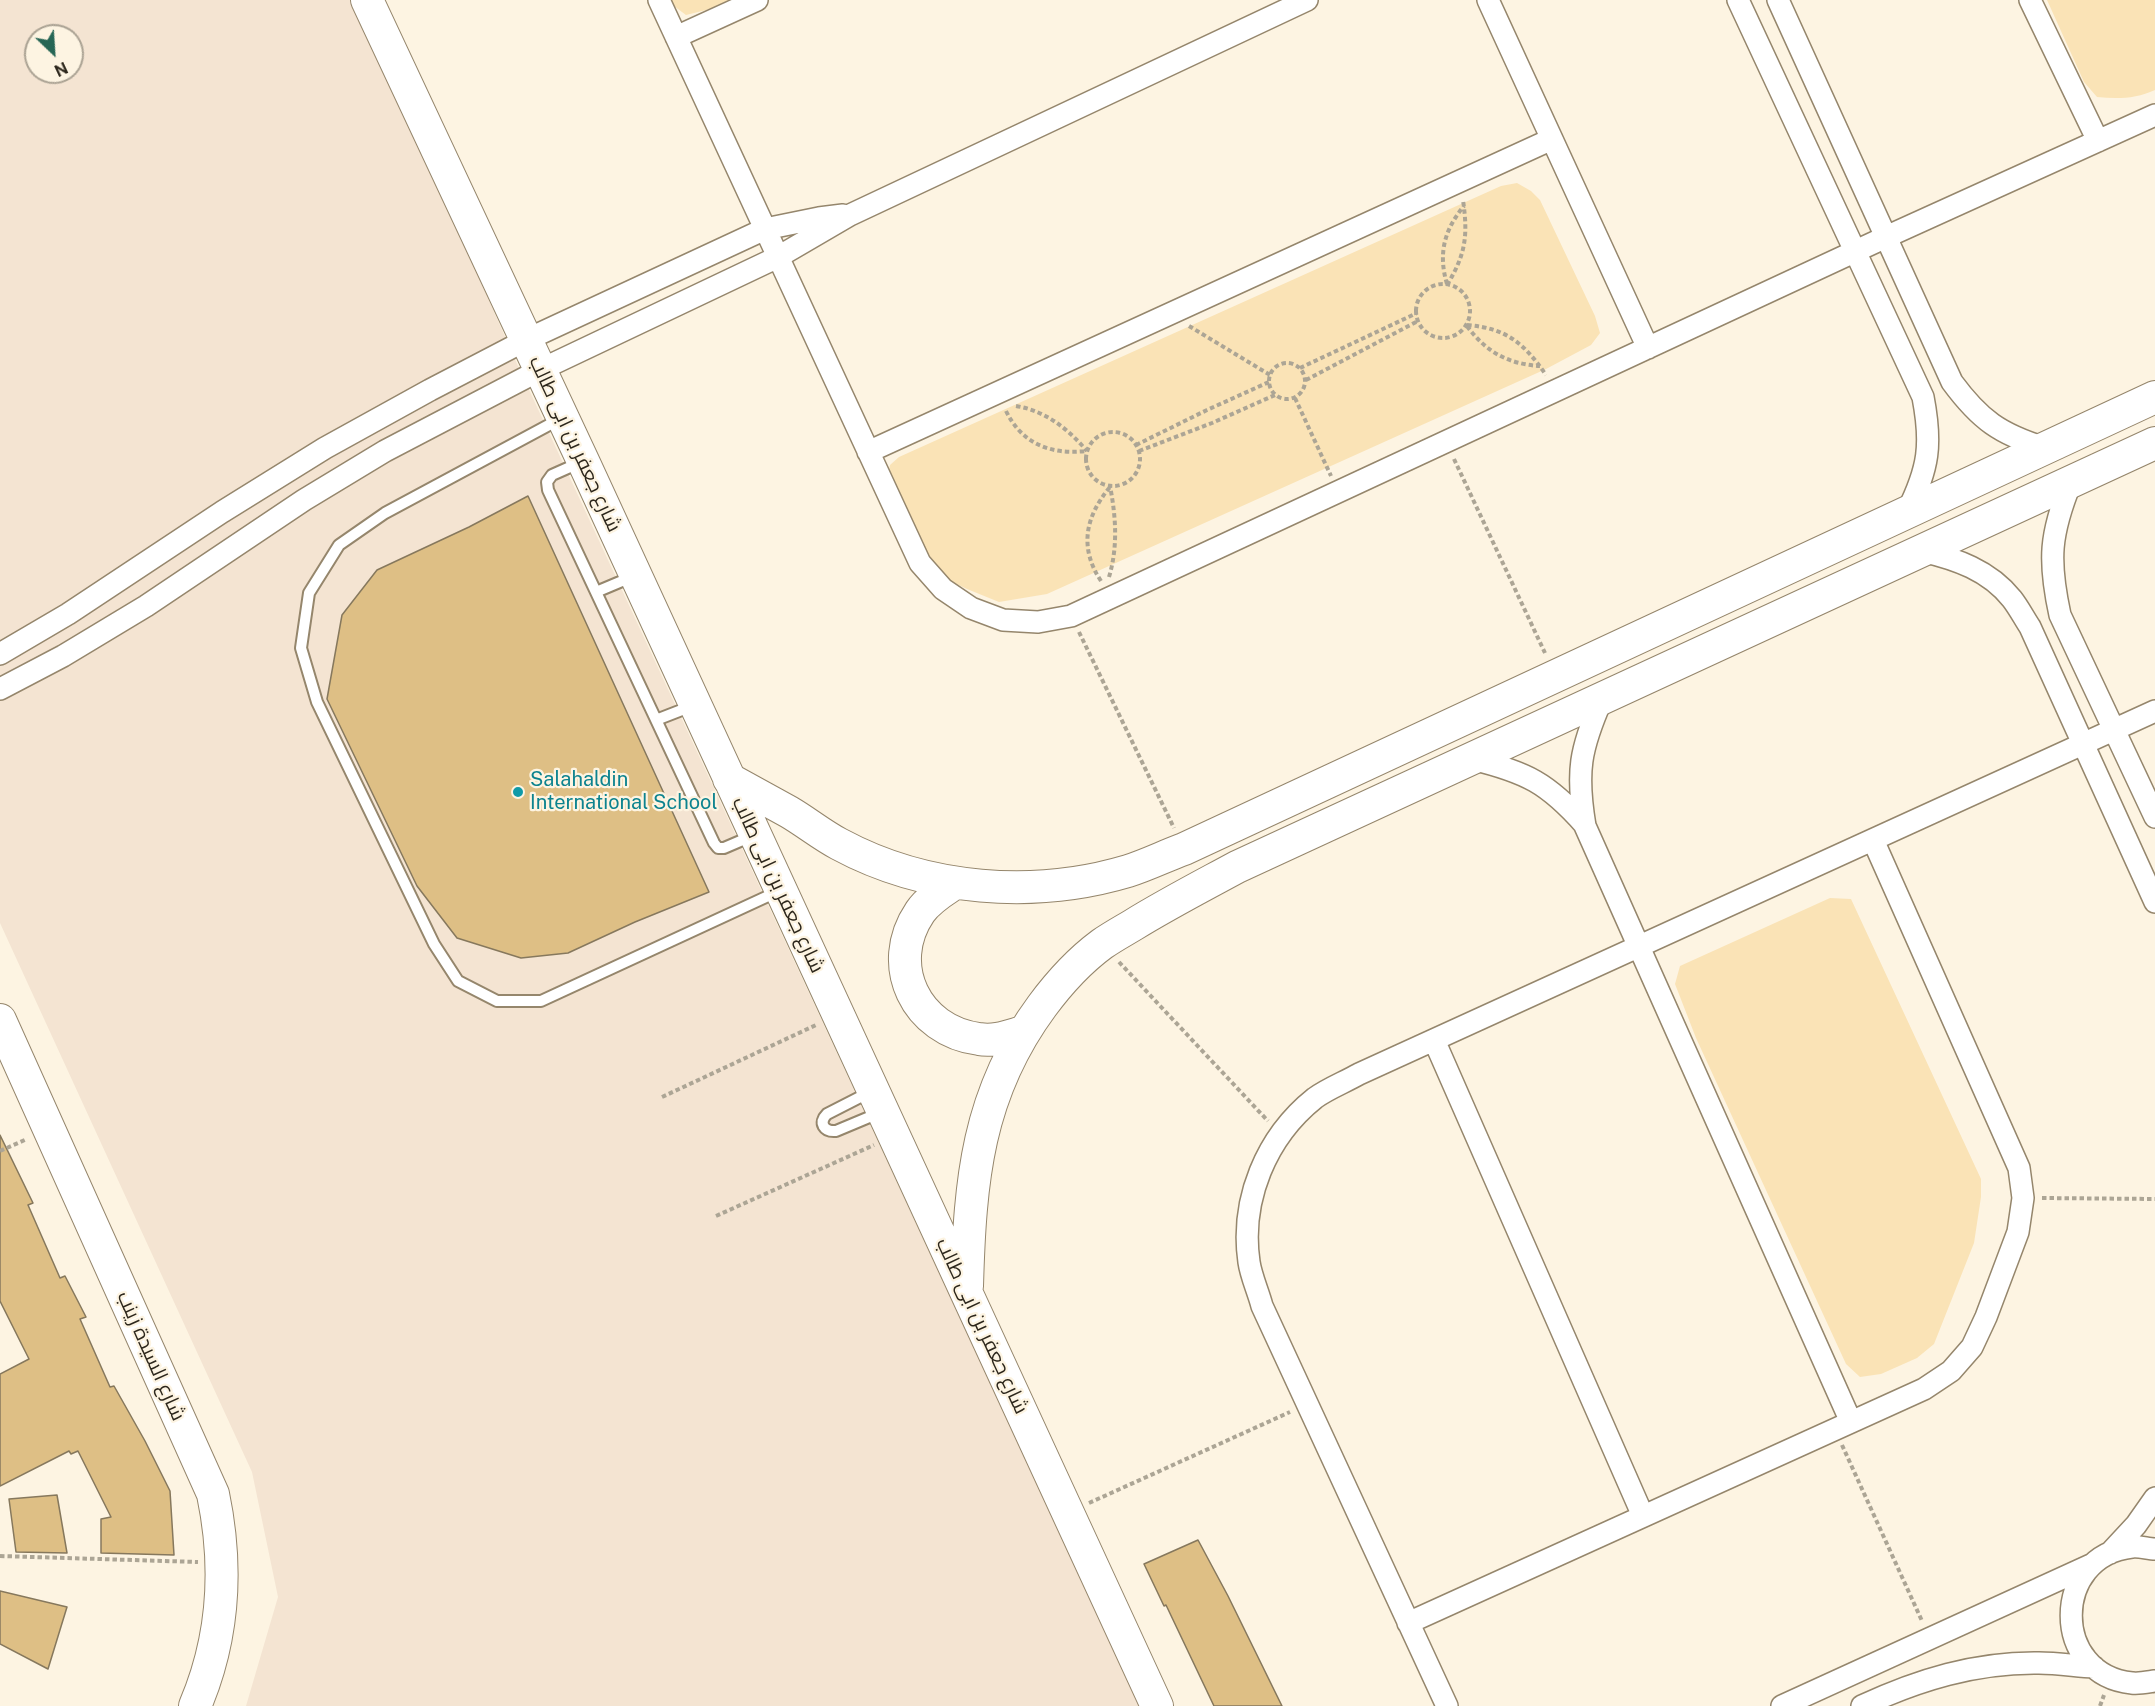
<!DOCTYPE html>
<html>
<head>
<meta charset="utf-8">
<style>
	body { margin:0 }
	#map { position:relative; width:2155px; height:1706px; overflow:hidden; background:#fdf4e2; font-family:"Public Sans",sans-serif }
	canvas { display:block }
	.north { position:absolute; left:24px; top:24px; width:60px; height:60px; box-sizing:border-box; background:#fdf4e2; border:2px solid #aaa293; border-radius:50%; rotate:155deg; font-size:16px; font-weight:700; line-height:24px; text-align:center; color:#2d271c }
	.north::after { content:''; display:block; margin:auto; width:21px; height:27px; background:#266655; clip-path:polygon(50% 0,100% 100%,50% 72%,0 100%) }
</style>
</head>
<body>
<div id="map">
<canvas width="2155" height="1706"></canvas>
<div class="north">N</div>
</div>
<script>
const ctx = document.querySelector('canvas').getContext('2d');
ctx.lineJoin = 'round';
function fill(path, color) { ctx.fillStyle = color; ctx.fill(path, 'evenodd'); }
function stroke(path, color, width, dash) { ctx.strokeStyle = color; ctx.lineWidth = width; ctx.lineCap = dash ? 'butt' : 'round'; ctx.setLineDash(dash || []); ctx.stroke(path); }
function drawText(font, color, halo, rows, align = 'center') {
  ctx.font = font + ' "Public Sans",Cairo,sans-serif'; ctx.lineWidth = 4.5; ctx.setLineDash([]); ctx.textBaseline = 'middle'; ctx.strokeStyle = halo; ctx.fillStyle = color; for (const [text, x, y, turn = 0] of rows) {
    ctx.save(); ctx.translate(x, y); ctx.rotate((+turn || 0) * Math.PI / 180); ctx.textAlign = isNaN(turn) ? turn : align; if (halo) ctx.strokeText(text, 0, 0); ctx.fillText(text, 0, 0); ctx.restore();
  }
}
const commercial = new Path2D(`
	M0,0H356L518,366L1140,1706H246L278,1597L252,1472L0,923ZM36,36H72V72H36Z`);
const green = new Path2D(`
	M670,0H733L710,9L686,15L674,6Z
	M2047,0H2155V90C2136,99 2117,99 2097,97L2084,82Z
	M1517,183L1531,191L1540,200L1595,316L1600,333L1591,345L1546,369L1047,594L999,602L967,589L940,576L916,544L887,481L890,465L899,457L1501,186Z
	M1830,898L1851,899L1981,1179V1197L1974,1243L1934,1344L1917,1358L1881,1374L1860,1377L1846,1364L1696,1038L1675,984L1680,966Z`);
const building = new Path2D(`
	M528,496L709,892L635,922L568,953L521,958L457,938L417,886L327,699L342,615L377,570L469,527Z
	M0,1135L33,1203L28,1205L60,1278L65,1276L86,1317L80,1319L110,1387L114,1386L145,1441L170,1491L174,1555L101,1553V1519L111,1517L78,1451L71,1454L69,1451L0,1486V1374L29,1359L0,1301Z
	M57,1495L67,1553L16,1552L9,1499Z
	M1198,1540L1228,1596L1282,1706H1214L1166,1605L1164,1606L1144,1564Z
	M0,1591L67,1607L48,1669L0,1644Z`);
const path = new Path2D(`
	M1447,284C1438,254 1444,230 1464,206
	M1416 311a27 27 0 1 1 54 0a27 27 0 1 1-54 0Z
	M1447,285C1466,254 1468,235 1463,200
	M1467,325C1506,328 1524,343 1546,375
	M1189,326L1270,375
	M1467,326C1486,352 1508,364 1540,366
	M1269 381a18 18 0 1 1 36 0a18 18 0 1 1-36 0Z
	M1300,368L1417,313
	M1306,380L1418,321
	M1295,398L1331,476
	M1016,406C1046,411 1068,429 1087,451
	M1006,411C1022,444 1051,455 1086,451
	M1086 459a27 27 0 1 1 54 0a27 27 0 1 1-54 0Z
	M1136,445L1207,410L1269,382
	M1139,451L1212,423L1275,395
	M1454,459L1545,653
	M1109,577C1118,547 1116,517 1110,486
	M1101,581C1079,548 1085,517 1110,487
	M1079,632L1174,828
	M1119,962L1268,1121
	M662,1097L816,1025
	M0,1151L27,1139
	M2042,1198L2155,1199
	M716,1216L874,1145
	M1842,1445L1922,1621
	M1089,1503L1290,1412
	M0,1556L198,1562
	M2100,1706L2104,1695`);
const lane = new Path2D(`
	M560,419L385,513L339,545L309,593L301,648L317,702L434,944L458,981L497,1001H541L779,891
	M579,463L552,475L547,482L548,490L714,843L718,848H724L752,836
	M596,592L634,576
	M656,720L692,706
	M870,1092L827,1114C818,1123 824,1132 836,1131L879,1113`);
const street = new Path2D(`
	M659,0L920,563L943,589L971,608L1003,620L1038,622L1071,616L1886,237L2155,115
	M1488,0L1648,348
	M1738,0L1923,397C1932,444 1929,468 1907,512
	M1778,0L1952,382C1980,420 2000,434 2045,448
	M2030,0L2098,141
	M676,37L757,0
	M868,452L1552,139
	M2071,482C2050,534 2048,560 2060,615L2155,817
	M1922,551C1956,559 1989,570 2012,599C2019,608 2024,618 2030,627L2155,902
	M0,654L68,614L222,512L325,448L430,390L526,340L765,229L819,218L843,215
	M0,689L63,656L146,606L304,500L385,451L540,370L778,257L850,215L1307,0
	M1602,699C1580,749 1576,772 1585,826L1851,1422
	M1472,759C1526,772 1548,783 1585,825
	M1434,1040L1643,1516
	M2155,1549C2148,1549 2139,1546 2132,1547C2051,1556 2051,1675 2132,1683C2139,1684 2148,1682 2155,1681
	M2110,1553L2136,1525L2155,1498
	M1408,1623L1924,1389L1951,1371L1972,1347L1986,1317L2018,1232L2023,1198L2019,1168L1873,840
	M1447,1706L1262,1306C1258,1291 1251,1276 1249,1262C1240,1200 1266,1137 1315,1098C1327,1089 1345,1082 1359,1074L2155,711
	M1782,1706L2093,1564
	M1862,1706C1918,1680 1976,1662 2039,1663C2057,1663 2076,1666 2094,1667`);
const secondary = new Path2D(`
	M367,0L583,461L1157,1706
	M729,779C749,790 769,801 789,812C806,822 822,835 839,844C926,891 1034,899 1128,871C1147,865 1165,856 1184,849L2155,397
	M955,883C943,891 929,899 920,912C884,965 916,1031 979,1039C994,1042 1009,1036 1023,1032
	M0,1020L213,1494C228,1566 224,1638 195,1706
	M967,1286C970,1181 977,1094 1042,1006C1059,983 1079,961 1102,944C1112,937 1123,931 1133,925C1167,904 1202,886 1237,867L2155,443`);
const markers = [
	[518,792,6,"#0f9aa8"]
];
const streetNames = [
	["شارع جعفر بن ابى طالب",575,444,65],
	["شارع جعفر بن ابى طالب",778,885,65],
	["شارع جعفر بن ابى طالب",982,1326,65],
	["شارع السيدة زينب",151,1356,66]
];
const cultureNames = [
	["Salahaldin",530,780],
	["International School",530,803]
];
fill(commercial, '#f4e4d2');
fill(green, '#fae3b6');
fill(building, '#debf85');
stroke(building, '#86785d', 1.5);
stroke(lane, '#95866c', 14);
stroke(street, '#95866c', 24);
stroke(secondary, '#95866c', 34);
stroke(path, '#aca595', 4, [4.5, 3]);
stroke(lane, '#fff', 10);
stroke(street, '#fff', 21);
stroke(secondary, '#fff', 32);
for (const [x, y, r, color] of markers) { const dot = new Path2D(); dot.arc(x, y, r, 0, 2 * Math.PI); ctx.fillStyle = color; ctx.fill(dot); stroke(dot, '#fdf4e2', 2); }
drawText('20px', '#2d271c', '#fdf4e2', streetNames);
drawText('20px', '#0d838f', '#fdf4e2', cultureNames, 'left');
</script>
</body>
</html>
